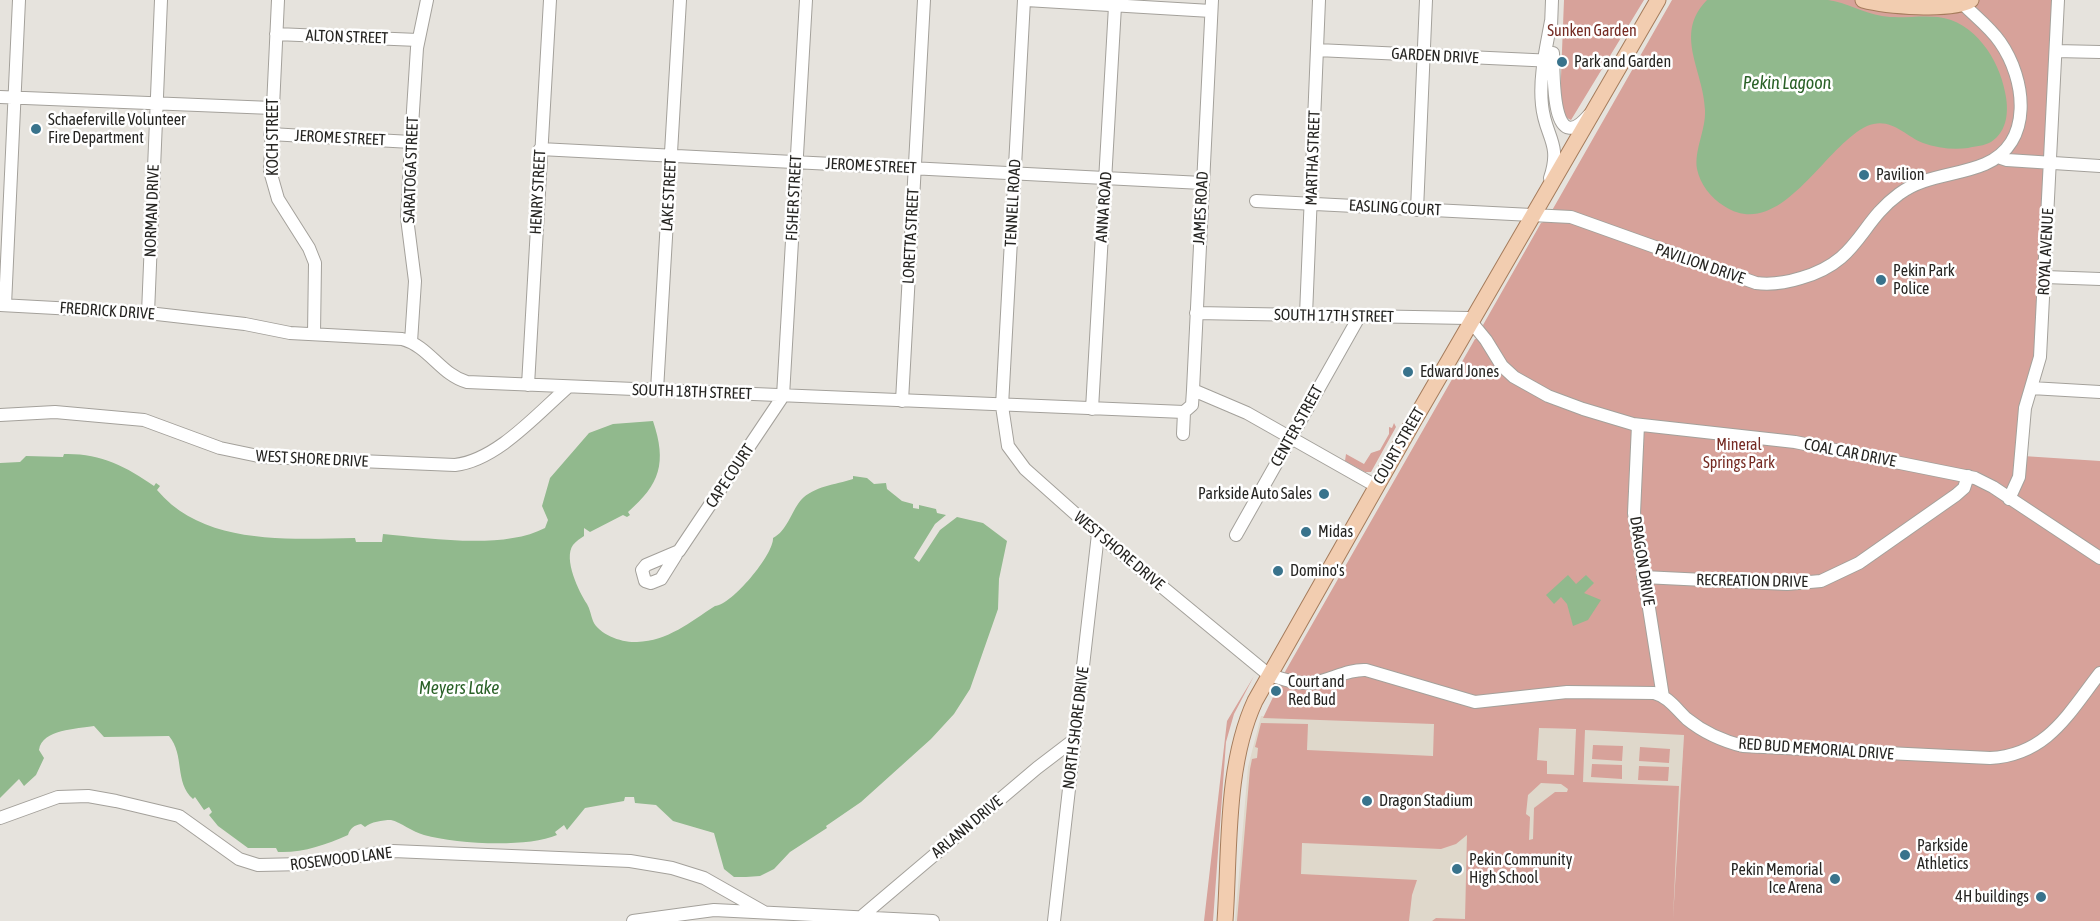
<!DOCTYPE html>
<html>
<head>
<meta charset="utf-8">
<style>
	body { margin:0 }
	canvas { display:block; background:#e6e3dd }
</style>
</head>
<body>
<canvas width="2100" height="921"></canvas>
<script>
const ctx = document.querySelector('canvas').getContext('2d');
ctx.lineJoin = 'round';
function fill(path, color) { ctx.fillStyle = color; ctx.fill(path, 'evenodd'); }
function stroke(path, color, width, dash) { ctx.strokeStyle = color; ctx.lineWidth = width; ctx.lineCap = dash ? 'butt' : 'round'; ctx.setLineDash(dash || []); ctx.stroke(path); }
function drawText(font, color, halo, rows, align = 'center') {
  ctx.font = font + ' "Asap Condensed",sans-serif'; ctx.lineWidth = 5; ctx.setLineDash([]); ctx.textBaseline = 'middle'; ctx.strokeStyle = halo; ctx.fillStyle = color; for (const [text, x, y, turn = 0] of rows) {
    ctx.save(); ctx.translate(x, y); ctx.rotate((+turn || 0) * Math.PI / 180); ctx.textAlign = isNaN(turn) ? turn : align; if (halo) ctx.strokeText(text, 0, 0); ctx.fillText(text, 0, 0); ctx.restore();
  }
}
const built = new Path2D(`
	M1261,716L1684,734L1673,921H1235L1248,767Z`);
const green = new Path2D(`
	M1564,0H1644L1571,120L1565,117L1560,102Z
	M1672,0H2058L2035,378L2023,456L2100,461V921H1432L1436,918L1465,919L1467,835L1456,844L1441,849L1302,843L1301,874L1417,880L1412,895L1409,921H1237L1250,769L1252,759L1257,758L1258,748L1255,747L1261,723L1308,724L1307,750L1433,756L1434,724L1263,718L1286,670L1475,339H1478L1484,328L1483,325L1541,223L1546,221ZM1539,728L1576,729L1574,775L1547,774V761L1537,760ZM1585,730L1684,735L1673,919L1679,786L1583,782ZM1541,783L1561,784L1568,789L1567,792H1555L1534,808L1533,839L1529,840L1530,817L1526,814L1528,795Z
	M1394,423L1396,427L1371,472H1365L1345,461L1346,454L1364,464L1371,453L1380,450L1389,434V427L1392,428Z
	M1254,676L1234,714L1226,742L1213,921H1204L1227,721Z
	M1593,745L1623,746L1622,761L1592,759Z
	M1640,747L1670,749L1669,763L1639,761Z
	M1592,764L1622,765V779L1591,777Z
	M1639,766L1669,767L1668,781L1638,780Z`);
const water = new Path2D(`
	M1707,0C1746,0 1789,0 1828,0C1846,2 1863,13 1882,16C1900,19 1919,15 1938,17C1974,21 1999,59 2005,92C2009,110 2008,131 1991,142C1984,146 1976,146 1968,148C1953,150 1937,148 1923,143C1904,135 1890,116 1867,126C1824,146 1780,243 1724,206C1711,198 1700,184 1697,169C1694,150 1706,130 1705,110C1704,71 1673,34 1707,0Z
	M653,421C667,463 660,484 628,512L630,515L627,517L623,515L590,532L584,528V536C581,538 576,541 573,545C563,559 579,592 587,604C590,609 591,616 593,621C599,635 623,643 637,642C668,641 690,622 715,606C732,605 774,554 773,538C787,531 791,512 801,500C814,486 835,485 853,479V476L867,478L874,484L886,483L887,489L902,501L913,504V508L919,509V505L936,509L937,513L946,515L935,524L914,558L919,562L940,530L957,517L983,523L1007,541L999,579L998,609L970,689L954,714L931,739L861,802L826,826L827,828L790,852L774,869L760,876L746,877H734L724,869L714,833L673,821L656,805L635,803L634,797H625L624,801L585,808L567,830L564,825L555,832L557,835C527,848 456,844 424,835C413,832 400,822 391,820C382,820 371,822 365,827L361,824C355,825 350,828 348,835C325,845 303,853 278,852L276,848H248L218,826L209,815L212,812L209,807L204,810L195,797L193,799C174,782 185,755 169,736L104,737L94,726C77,729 42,729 39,750L44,758L36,775L24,786L19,779L0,798V463L20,462L26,456L63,457L64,454C99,453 126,466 154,486L156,483L160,486L157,490C204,546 289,539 355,538L356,542H382L383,534C429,538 503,550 545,528L548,520L542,506L550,478L589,433L613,424Z
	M1568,575L1576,584L1586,575L1594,583L1584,593L1601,600L1588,620L1573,626L1567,604L1561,597L1554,604L1546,595Z`);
const minor = new Path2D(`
	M278,0L270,171L278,199L309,248L315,263L314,334
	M1024,0L1002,406L1008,446L1025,469L1098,534L1269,675C1283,679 1296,684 1311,683C1330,681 1346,669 1366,670L1475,702L1567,692L1654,693C1669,697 1676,709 1687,719C1703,732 1723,741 1743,746L1990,758C2047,755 2068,714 2100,673
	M1026,0L1211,11
	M1551,27L1552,0
	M276,34L418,40
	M1317,50L1554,61
	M2056,51L2100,52
	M1553,53C1554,70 1550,161 1589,115
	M0,97L272,108
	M270,134L411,142
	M540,149L1202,183
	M1998,157L2007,160L2100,166
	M1550,178C1562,143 1545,137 1542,105C1539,77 1546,49 1551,21
	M1256,201L1571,217L1756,283C1771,285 1785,283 1801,278C1860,261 1858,224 1899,194C1924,175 1957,176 1985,164C2034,143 2026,79 2000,42C1989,26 1972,14 1959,0
	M1417,210L1426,0
	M2045,277L2100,279
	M0,305L148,313L245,324L290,333L402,339C429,346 441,375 467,382L1184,412
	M5,305L19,0
	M148,313L161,0
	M1196,313L1468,318L1486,340L1502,366L1514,377L1548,396L1583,409L1633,424L1795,442L1975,478L1993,487L2100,558
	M1306,315L1319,0
	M411,342L415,281L407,218L411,142L417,48L427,0
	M528,385L550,0
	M2031,388L2100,392
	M657,390L680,0
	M1193,390L1247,413L1376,486
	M902,401L924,0
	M1092,409L1115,6
	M1184,412L1192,405L1193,390L1212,0
	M0,415L55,412L144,420L220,448L263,457L455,465C497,460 536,415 568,387
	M1638,425L1634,513L1663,697
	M1183,434L1184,412
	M2009,499L2019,477L2025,408L2040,357L2058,0
	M1236,535L1359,317
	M676,555L661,579L651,583L645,581L642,570L646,565L679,551L783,396L806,0
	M1643,577L1787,584L1821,581L1859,563L1956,495L1964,488L1968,476
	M0,818L58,797L88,796L116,801L179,816L239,859L258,865L304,864L393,851L630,861L672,868L704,878L764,912
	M861,917L1037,768L1075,739
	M633,921L714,910L933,921
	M1054,921L1098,534`);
const major = new Path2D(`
	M1863,0C1885,6 1952,12 1971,0
	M1225,921C1230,851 1225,766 1255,701L1412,424L1658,0`);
const markers = [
	[1562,62,6,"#39738c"],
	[36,129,6,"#39738c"],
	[1864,175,6,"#39738c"],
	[1881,280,6,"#39738c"],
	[1408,372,6,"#39738c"],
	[1324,494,6,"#39738c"],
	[1306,532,6,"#39738c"],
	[1278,571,6,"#39738c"],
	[1276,691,6,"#39738c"],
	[1367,801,6,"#39738c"],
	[1905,855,6,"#39738c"],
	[1457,869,6,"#39738c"],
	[1835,879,6,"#39738c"],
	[2041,897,6,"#39738c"]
];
const parkNames = [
	["Sunken Garden",1592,31],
	["Mineral",1739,445],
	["Springs Park",1739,463]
];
const streetNames = [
	["ALTON STREET",347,37,2],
	["GARDEN DRIVE",1435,56,3],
	["KOCH STREET",273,137,-90],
	["JEROME STREET",340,138,3],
	["MARTHA STREET",1313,158,-88],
	["JEROME STREET",871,166,3],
	["SARATOGA STREET",411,170,-88],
	["HENRY STREET",538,192,-87],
	["LAKE STREET",669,195,-87],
	["FISHER STREET",794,198,-87],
	["TENNELL ROAD",1013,203,-87],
	["ANNA ROAD",1104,207,-86],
	["JAMES ROAD",1201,208,-87],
	["EASLING COURT",1395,208,3],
	["NORMAN DRIVE",152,211,-88],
	["LORETTA STREET",911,236,-87],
	["ROYAL AVENUE",2046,252,-87],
	["PAVILION DRIVE",1700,264,19],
	["FREDRICK DRIVE",107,311,4],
	["SOUTH 17TH STREET",1334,316,1],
	["SOUTH 18TH STREET",692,392,2],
	["CENTER STREET",1297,426,-61],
	["COURT STREET",1399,446,-60],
	["COAL CAR DRIVE",1850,453,11],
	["WEST SHORE DRIVE",312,459,3],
	["CAPE COURT",730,476,-56],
	["WEST SHORE DRIVE",1119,551,40],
	["DRAGON DRIVE",1642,561,81],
	["RECREATION DRIVE",1752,581,1],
	["NORTH SHORE DRIVE",1076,728,-83],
	["RED BUD MEMORIAL DRIVE",1816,749,4],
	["ARLANN DRIVE",967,827,-40],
	["ROSEWOOD LANE",341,859,-7]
];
const poiNames = [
	["Park and Garden",1574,62],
	["Schaeferville Volunteer",48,120],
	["Fire Department",48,138],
	["Pavilion",1876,175],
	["Pekin Park",1893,271],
	["Police",1893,289],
	["Edward Jones",1420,372],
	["Parkside Auto Sales",1312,494,"right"],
	["Midas",1318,532],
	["Domino's",1290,571],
	["Court and",1288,682],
	["Red Bud",1288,700],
	["Dragon Stadium",1379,801],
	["Parkside",1917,846],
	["Athletics",1917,864],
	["Pekin Community",1469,860],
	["High School",1469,878],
	["Pekin Memorial",1823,870,"right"],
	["Ice Arena",1823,888,"right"],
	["4H buildings",2029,897,"right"]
];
const waterNames = [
	["Pekin Lagoon",1787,83],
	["Meyers Lake",459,688]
];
fill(built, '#dfd8cb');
fill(green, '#d7a29a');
fill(water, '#91b98d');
stroke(minor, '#a4a19b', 14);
stroke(major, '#a57c5c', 17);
stroke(minor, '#fff', 12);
stroke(major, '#f2cdb0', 15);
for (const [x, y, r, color] of markers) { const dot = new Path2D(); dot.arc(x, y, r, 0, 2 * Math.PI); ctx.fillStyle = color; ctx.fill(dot); stroke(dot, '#fff', 2); }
drawText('16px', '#752b23', '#fff', parkNames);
drawText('16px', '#262522', '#fff', streetNames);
drawText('16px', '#262522', '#fff', poiNames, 'left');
drawText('italic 18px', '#2a6127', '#fff', waterNames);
</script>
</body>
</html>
